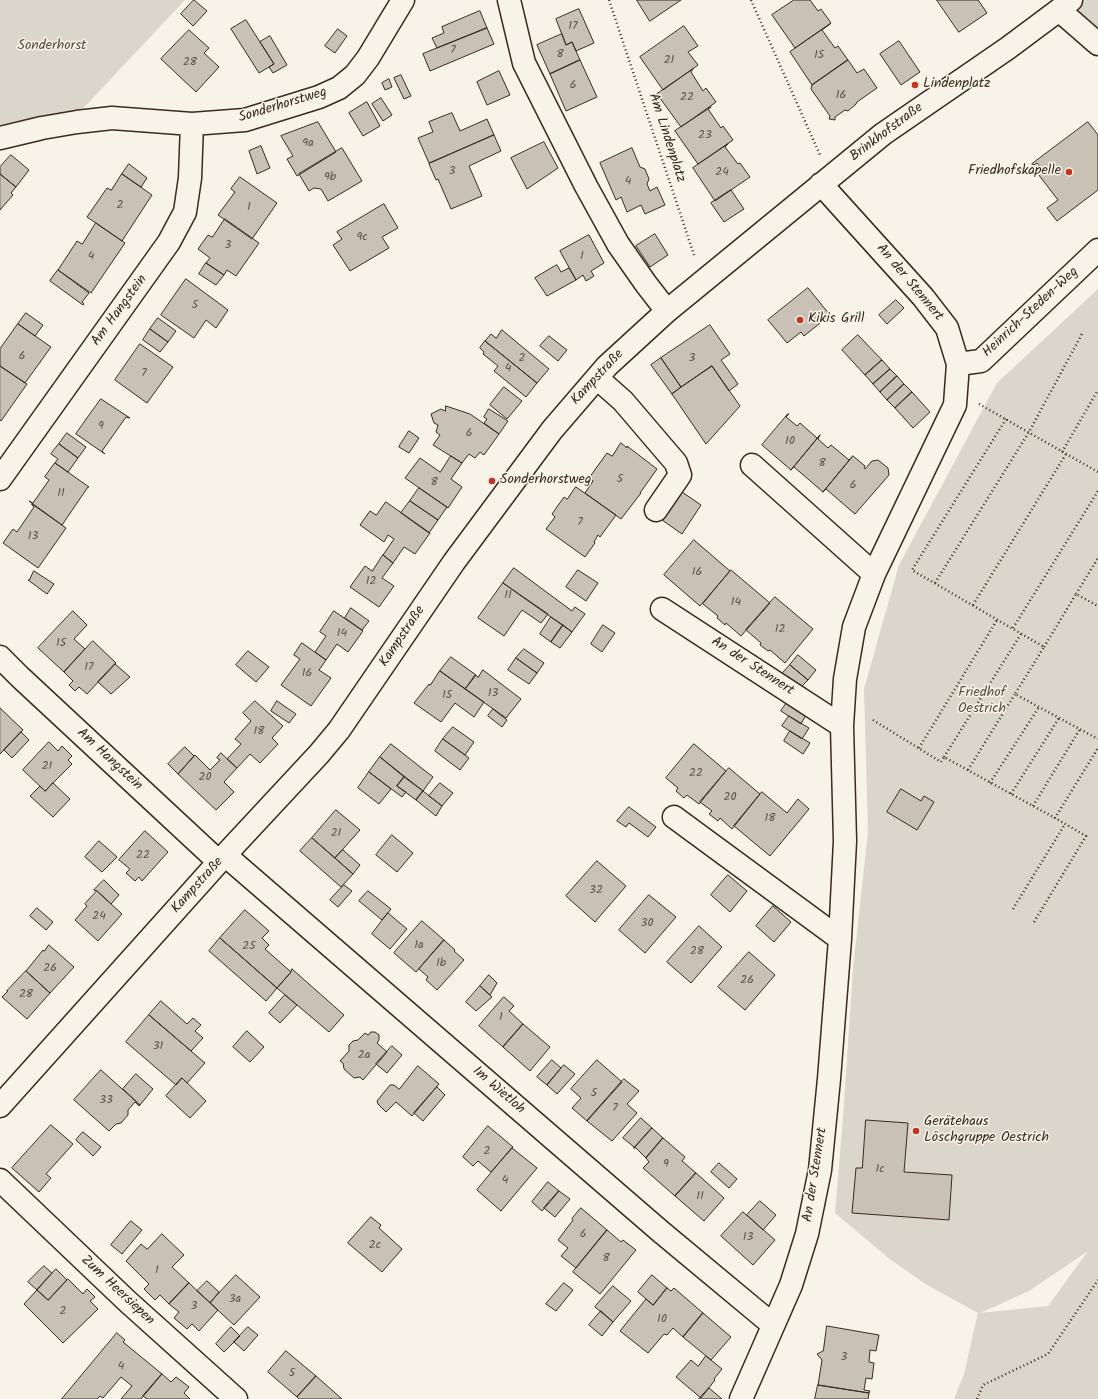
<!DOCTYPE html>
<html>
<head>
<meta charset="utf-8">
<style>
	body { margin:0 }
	canvas { display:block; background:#f7f3e8 }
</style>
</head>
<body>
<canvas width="1098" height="1399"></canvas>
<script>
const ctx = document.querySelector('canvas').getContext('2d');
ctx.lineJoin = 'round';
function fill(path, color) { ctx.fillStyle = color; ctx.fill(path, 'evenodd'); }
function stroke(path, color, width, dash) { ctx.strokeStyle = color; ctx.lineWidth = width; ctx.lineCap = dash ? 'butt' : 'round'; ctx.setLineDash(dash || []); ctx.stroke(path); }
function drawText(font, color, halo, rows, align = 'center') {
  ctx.font = font + ' Kalam,sans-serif'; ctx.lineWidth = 3; ctx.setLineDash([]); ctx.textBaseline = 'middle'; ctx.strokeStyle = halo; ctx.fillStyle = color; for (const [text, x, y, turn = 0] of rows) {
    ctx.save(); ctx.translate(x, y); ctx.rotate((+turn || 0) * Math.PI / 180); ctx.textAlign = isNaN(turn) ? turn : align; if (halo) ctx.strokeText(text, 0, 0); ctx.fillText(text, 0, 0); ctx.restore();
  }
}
const green = new Path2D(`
	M0,0H185L75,117L0,133Z
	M1075,0H1098V41L1063,10Z
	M1098,289V1399H954L964,1374L978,1313L927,1285L891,1260L835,1213L843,1118L853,969L868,832L864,689L899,565L997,383ZM1088,1251L1048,1306L980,1313L1029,1291Z`);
const building = new Path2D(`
	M194,0L207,11L193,26L181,14Z
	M637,0H681L650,21Z
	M794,0H810L818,11L821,9L831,23L795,48L772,15Z
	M937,0H978L987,13L959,32Z
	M579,9L594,43L576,51L572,42L566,45L556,19Z
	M480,11L487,28L437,48L432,38L444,33L442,27Z
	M246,20L274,64L259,73L231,29Z
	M830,24L822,30L835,48L838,46L848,60L812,85L790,52Z
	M684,26L698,46L688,52L698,65L663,90L640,57Z
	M487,28L494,44L430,71L423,54Z
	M338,29L347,36L335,53L325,46Z
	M189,30L209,48L204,53L219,67L196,92L161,59Z
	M562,34L566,45L572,42L580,60L550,74L537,45Z
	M270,36L287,65L273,73L269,67L274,64L260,42Z
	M899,41L920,72L901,85L880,54Z
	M580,60L597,97L566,111L550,74Z
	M848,60L857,73L864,69L877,88L857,102L856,104L848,111L845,110L835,117V120L829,119L830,116L811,89L812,85Z
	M693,69L691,72L703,91L706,88L716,102L681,127L657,94Z
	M499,71L510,95L487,105L477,82Z
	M401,75L411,96L404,99L394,78Z
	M389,79L392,87L385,90L382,83Z
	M381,98L392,115L383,121L372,104Z
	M367,102L380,126L363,136L349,113Z
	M711,107L708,109L721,128L723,126L733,140L698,164L675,131Z
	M452,113L460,131L487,119L494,135L429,163L418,138L433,132L429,122Z
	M318,122L336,152L297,176L287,159L293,156L281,136Z
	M1088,122L1098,135V190L1057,221L1047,208L1058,200L1038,174L1043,170L1037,163L1034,165L1032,164Z
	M494,135L501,151L469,166L482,196L451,209L438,179L436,180L429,164Z
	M544,142L558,168L527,189L511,158Z
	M728,144L725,147L738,164L740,163L750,177L715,201L693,168Z
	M261,146L270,168L257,174L249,151Z
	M342,148L362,181L328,201L321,189L314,188L309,191L299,174Z
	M632,148L640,167L645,169L649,179L647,184L650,191L657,187L665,205L645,214L641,205L627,212L621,197L616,200L600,163Z
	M11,155L29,170L16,187L0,174V167Z
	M129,164L147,178L141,187L122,174Z
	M0,174L16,187L11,193L13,195L0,210Z
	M122,174L152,195L122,241L87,217L107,188L111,190Z
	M240,177L277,203L252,239L218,215L235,192L231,189Z
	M731,190L744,209L724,222L711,203Z
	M384,204L398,228L382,237L389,248L350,271L333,245L342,239L337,232Z
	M225,219L259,243L236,276L227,270L224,275L206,263L210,258L198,249L208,235L212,237Z
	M96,223L125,243L91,293L58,270L77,241L82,244Z
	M655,234L668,255L650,267L636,246Z
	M589,235L604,263L591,271L594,276L586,281L583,275L576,280L560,251Z
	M206,263L224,275L216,285L199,274Z
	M557,265L561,272L569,268L576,280L547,296L535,278Z
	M58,270L89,293L82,302L84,304L83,305L50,281Z
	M186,279L228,310L216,328L206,320L194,338L161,315Z
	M808,288L830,315L804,336L801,332L787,343L768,320Z
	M896,300L904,308L887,324L879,315Z
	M26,313L43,325L35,336L18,324Z
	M158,318L176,331L168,342L150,329Z
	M18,324L51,347L25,383L0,366V349Z
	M710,325L730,354L721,360L738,384L729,391L712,366L681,387L661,358Z
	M150,329L168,342L160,352L143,340Z
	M502,330L549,369L537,383L485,341L491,334L496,338Z
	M858,335L882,360L865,375L842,350Z
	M549,336L567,350L558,361L540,346Z
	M485,341L537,383L526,397L494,371L498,366L483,354L484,352L480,348Z
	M140,344L173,367L147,403L115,380Z
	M661,358L681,387L672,394L651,365Z
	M882,360L890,369L873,384L865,375Z
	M0,366L27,384L1,421L0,420Z
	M712,366L740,406L706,444L672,394Z
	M890,369L897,376L880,392L873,384Z
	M897,376L904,384L887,400L880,392Z
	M904,384L912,392L895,408L887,400Z
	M504,387L522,401L507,419L490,405Z
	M912,392L930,412L913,428L895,408Z
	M101,399L130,418L126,417L102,451L105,454L76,434Z
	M446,406L470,414L499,434L484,455L480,452L475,458L469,454L462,463L433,445L440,435L436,432L438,425L434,423L431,414L441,409L445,411Z
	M489,409L508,421L499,434L484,423L487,419L484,417Z
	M788,414H789L786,417L797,426L800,423L817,438L820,435L791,470L762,445Z
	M409,431L419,438L409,453L399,447Z
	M67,433L86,447L78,458L59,444Z
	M820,435L818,439L828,448L831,445L849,460L852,457L823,492L794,467L791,470Z
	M621,443L627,448V446L657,469L640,493H641L621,519L585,493L593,481L589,478L607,453L612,456Z
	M59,444L78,458L68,472L55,463L58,459L51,454Z
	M451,456L462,463L451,479L462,487L448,508L405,478L420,458L440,472Z
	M853,456L865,466L864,467L865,469L872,461L878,460L888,468L889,475L855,514L826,489L823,492Z
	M55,463L89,487H88L62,525L29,501L33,503L49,480L45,477Z
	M576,487L616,515L600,537L598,535L594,542L595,543L585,557L546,529L555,517L552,514L564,497L567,499Z
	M419,488L447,507L438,520L410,501Z
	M682,492L701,505L682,534L662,520Z
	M410,501L438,520L429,533L401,513Z
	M386,502L430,533L415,554L404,547L393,563L383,555L394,539L388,535L384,542L360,525L370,511L376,515Z
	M32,504L66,528L38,568L3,543L13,529L17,532L34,507L32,505Z
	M694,540L730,571L700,606L664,575Z
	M383,555L393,563L382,578L394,586L379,607L350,587L365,566L372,571Z
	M514,568L572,611L575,607L585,614L572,632L503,583Z
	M578,570L598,583L586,601L566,587Z
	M731,570L770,603L741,636L726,623L725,625L717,618L718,616L703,604Z
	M34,571L54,584L47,594L28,580H29Z
	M503,583L548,614L541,623L522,610L504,636L478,618Z
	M775,597L813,629L785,663L770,650L768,651L760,645L761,643L746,630Z
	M351,608L369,621L362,630L345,618Z
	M73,611L87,625L74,639L85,649L64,672L38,648Z
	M334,611L363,631L348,652L337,644L326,660L315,652L326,636L320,632Z
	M551,617L563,625L551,642L540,634Z
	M563,625L572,632L560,648L551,642Z
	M603,625L615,633L602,652L591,644Z
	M93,641L116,663L87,694L79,687L75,691L69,685L73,681L64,672Z
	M302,643L326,660L319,670L331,678L311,706L281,685L300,659L294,655Z
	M524,649L544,663L537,673L516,658Z
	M248,651L269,667L256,682L236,665Z
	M798,655L816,670L808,680L790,665Z
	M451,657L476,675L465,689L440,671Z
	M516,658L537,673L529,684L508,670Z
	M115,664L130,677L111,694L98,682Z
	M790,665L808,680L799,689L781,675Z
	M483,670L521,699L506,718L465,689L475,675L478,677Z
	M440,671L484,702L474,717L455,703L441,722L414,703L429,684L430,685Z
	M255,701L283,726L272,738L278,744L260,763L250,754L237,768L227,759L241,744L235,739L251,721L243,713Z
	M277,701L296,714L289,723L271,711Z
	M788,701L807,713L801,724L781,711Z
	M0,708L23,730L0,754Z
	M493,709L507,720L502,727L488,716Z
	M789,716L809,728L802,739L782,726Z
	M453,727L474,742L465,755L443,739Z
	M790,731L810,743L803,754L784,741Z
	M21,732L29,740L12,758L4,750Z
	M443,739L469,758L460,770L435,751Z
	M49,742L58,751L62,746L72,756L68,760L72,764L45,791L23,770Z
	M391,744L433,777L423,791L380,757Z
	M694,744L726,771L699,804L687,795L684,798L676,791L678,788L666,778Z
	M185,747L194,756L178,774L168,764Z
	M221,753L237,768L224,782L234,792L216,810L178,774L195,755L210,770L220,760L217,758Z
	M380,757L404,777L397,786L406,792L402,797L369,772Z
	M729,768L760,794L732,829L720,818L718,821L709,814L712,811L700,802Z
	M369,772L391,789L379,804L358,788Z
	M404,777L423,791L416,800L397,786Z
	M53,783L70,799L53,817L30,796L40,786L45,791Z
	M440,783L453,793L442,806L429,796Z
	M901,789L921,801L924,796L934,802L917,830L887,812Z
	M423,791L442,806L436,816L416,800Z
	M762,792L787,813L798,799L809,809L770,856L734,826Z
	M629,807L656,827L648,837L629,823L626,827L617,821Z
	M336,810L360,830L335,858L312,838Z
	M145,831L168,852L142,881L139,877L135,881L126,873L130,869L119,860Z
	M392,835L413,853L397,872L376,855Z
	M312,838L353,874L341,887L300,851Z
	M99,841L117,857L102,872L85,857Z
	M343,850L360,865L353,874L335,858Z
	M597,861L626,886L595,922L566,896Z
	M728,875L747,891L730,912L711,895Z
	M104,880L119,895L111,904L97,891L94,890Z
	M344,885L352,891L338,907L330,900Z
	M97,891L122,914L98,941L75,920L87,906L85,904Z
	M368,891L391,909L382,920L359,901Z
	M649,895L676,917L645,953L619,930Z
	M773,906L791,922L774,942L756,926Z
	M37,908L53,922L46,930L30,916Z
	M245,910L269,931L262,938L269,945L265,949L291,972L277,988L220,938Z
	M388,913L407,929L390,949L372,934Z
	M422,921L444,940L416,972L394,953Z
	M699,926L722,947L691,983L667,962Z
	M220,938L277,988L266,1001L209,951Z
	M444,940L455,950L454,951L464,960L437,990L426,980L428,977L419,969Z
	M49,945L74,967L50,993L26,971L43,950L44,951Z
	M749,952L775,975L745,1010L718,987Z
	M292,969L344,1015L329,1032L277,988L291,972Z
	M26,971L50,993L27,1019L2,997L8,991H7Z
	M489,975L497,983L490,995L480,986Z
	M480,986L492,997L476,1011L466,1002Z
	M285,995L297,1005L280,1023L269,1013Z
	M504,997L514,1006L509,1011L523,1024L503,1047L479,1026Z
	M161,1001L187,1024L193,1018L201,1025L195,1031L203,1038L191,1051L149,1015Z
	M149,1015L205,1063L187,1083L182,1078L176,1085L126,1042Z
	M523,1024L550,1047L530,1071L503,1047Z
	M247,1031L264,1047L250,1062L233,1047Z
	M371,1032H375L379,1035V1040L377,1043L387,1052L363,1080L360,1077L354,1078L344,1069L343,1063L340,1061L349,1051V1045L353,1041L358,1040L365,1033L368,1035Z
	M392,1046L402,1055L387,1073L376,1064Z
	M552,1060L561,1068L547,1085L537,1077Z
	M597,1060L622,1082L587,1121L572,1108L581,1098L571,1089Z
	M564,1065L575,1074L557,1094L547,1085Z
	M418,1066L439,1084L412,1116L396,1102L386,1112L378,1104L377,1101L390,1085H394L399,1089Z
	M101,1070L140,1105L139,1106L135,1102L128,1110V1115L121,1123L116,1124L109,1131L74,1100Z
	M136,1074L153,1089L140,1105L123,1089Z
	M182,1078L206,1101L190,1118L166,1096Z
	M624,1079L639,1091L627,1104L637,1113L612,1141L587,1121Z
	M437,1087L445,1095L423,1121L414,1113Z
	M641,1118L652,1128L634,1148V1147L623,1138Z
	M866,1120L908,1123L904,1172L952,1175L949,1220L852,1213L856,1168H862Z
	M51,1125L73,1144L46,1174L51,1178L39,1192L12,1168Z
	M488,1126L513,1147L491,1172L478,1161L473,1166L463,1157Z
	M652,1128L663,1138L646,1158L636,1148H634Z
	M83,1132L101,1147L93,1156L76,1140Z
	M663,1138L685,1157L682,1161L696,1173L675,1196L643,1168L649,1162L646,1158Z
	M512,1148L537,1168L501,1211L477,1190Z
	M719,1163L737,1179L729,1188L711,1172Z
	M696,1173L724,1198L704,1221L675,1196Z
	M548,1182L559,1191L542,1211L532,1202Z
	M559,1191L570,1199L555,1217L544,1208Z
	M760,1201L776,1215L763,1230L747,1215Z
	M581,1208L607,1230L576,1268L561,1256L568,1248L558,1240L573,1220L572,1219Z
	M743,1212L775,1240L753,1265L721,1236Z
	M371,1217L381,1225L379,1228L402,1249L382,1272L348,1243Z
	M131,1221L142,1230L122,1254L111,1245Z
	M607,1230L621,1242L623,1240L636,1250L600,1294L573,1272Z
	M162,1234L184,1255L172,1267L189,1283L169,1304L160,1295L155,1300L144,1289L149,1284L126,1261L141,1244L147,1249Z
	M44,1266L52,1273L37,1290L28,1282Z
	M56,1269L67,1280L48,1300L37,1290Z
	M236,1275L260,1297L234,1325L210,1303Z
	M652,1275L667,1288L653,1305L638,1292Z
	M68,1279L83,1294L87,1289L95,1297L90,1301L98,1309L63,1343L24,1304L37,1290L48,1300Z
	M207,1281L219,1292L210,1303L197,1291Z
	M189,1283L218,1310L199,1331L192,1324L187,1329L174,1318L179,1312L169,1304Z
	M564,1283L573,1290L556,1311L546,1304Z
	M613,1286L631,1301L613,1322L595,1307Z
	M667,1288L671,1291L674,1288L703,1313L683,1337L673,1328L667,1335L664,1334L648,1353L620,1331L646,1299L653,1305Z
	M601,1311L613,1322L602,1336L589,1325Z
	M703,1313L731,1337L711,1360L683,1337Z
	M827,1326L879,1335L876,1351L870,1350L869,1362L874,1363L872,1379L866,1378L864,1390L870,1391L869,1393L818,1385L822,1360L817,1354L823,1351Z
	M231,1327L240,1336L224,1352L216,1344Z
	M248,1327L258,1335L244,1351L234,1342Z
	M117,1333L125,1340L123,1342L162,1374L141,1399H121L132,1386L121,1377L103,1398L100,1396L97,1399H62Z
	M286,1351L316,1376L297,1397L268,1372Z
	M706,1356L722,1369L714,1379L715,1380L701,1398L676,1377L691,1360L698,1366Z
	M162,1374L171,1382L176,1377L189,1387L184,1393L190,1399H147L143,1396Z
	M316,1376L342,1399H299L297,1397Z
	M818,1385L869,1393L868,1399H815Z
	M709,1388L722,1399H699Z`);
const path = new Path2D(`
	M609,0L695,258
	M751,0L820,155
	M979,404L1098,472
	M1006,419L912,570L1044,647L1015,694L1098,739
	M1062,452L1098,390
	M935,583L1029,432L1083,332
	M1076,594L1098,558
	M973,605L1066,454
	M1013,628L1098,491
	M1044,647L1076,594L1098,606
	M873,720L941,762L944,757L1055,818
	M919,748L997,620
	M944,757L1021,634
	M968,770L1015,694
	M990,783L1039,707
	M1011,794L1059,718
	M1033,806L1080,729
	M1013,909L1065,824
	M1034,922L1086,836L1055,818L1098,748
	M977,1399L983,1385L1048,1354L1098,1280`);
const minor = new Path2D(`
	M509,0L524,63L586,186L618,244L646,284L667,311
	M1059,10L1098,44
	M0,138L42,128L77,122L112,118L192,124L245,120L319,97L339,88L355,75L368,58L403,0
	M958,364L981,361L1098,250
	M597,378L623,401L676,463L680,475L656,510
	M752,465L874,574
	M0,479L169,242L185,212L190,178L192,124
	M662,609L842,726
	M0,657L20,677L219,862
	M674,817L840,939
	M225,855L660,1231L773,1325
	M0,1106L225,855L319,754L339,730L454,562L552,430L607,366L667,311L883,134L1008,48L1059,10L1071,0
	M0,1180L127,1301L236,1399
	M741,1399L791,1285L807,1234L820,1170L829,1079L840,939L845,841L842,726L845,679L854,627L874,574L955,405L958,364L947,328L923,297L821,184`);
const markers = [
	[915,85,4,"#c8321e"],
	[1069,172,4,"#c8321e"],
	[800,320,4,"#c8321e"],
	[492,481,4,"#c8321e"],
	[916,1131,4,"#c8321e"]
];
const numberNames = [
	["17",573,27],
	["7",453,51],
	["8",560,55],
	["15",819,56],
	["21",669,61],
	["28",190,63],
	["6",573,86],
	["16",841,96],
	["22",687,98],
	["23",705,136],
	["9a",308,144],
	["3",452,172],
	["24",722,173],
	["9b",330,178],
	["4",628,182],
	["2",120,206],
	["1",249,208],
	["9c",362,238],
	["3",228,246],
	["4",91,257],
	["1",582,257],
	["5",195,306],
	["6",22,357],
	["2",522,359],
	["3",692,359],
	["4",508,369],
	["7",144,374],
	["9",101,427],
	["6",469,434],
	["10",790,442],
	["8",822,464],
	["5",620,480],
	["8",434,483],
	["6",853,486],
	["11",61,494],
	["7",580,523],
	["13",33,537],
	["16",697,573],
	["12",371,582],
	["11",508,596],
	["14",736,603],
	["12",780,630],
	["14",342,634],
	["15",61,644],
	["17",89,668],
	["16",307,674],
	["13",493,694],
	["15",447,696],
	["18",259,732],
	["21",47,767],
	["22",696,774],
	["20",205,778],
	["20",730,798],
	["18",770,819],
	["21",336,834],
	["22",143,856],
	["32",596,891],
	["24",99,917],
	["30",647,924],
	["1a",419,946],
	["25",249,947],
	["28",697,952],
	["1b",441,964],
	["26",50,969],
	["26",747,981],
	["28",26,995],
	["1",501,1018],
	["31",158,1047],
	["2a",364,1056],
	["5",594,1094],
	["33",106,1101],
	["7",615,1109],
	["2",487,1152],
	["9",666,1165],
	["1c",880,1170],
	["4",505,1181],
	["11",700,1197],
	["6",583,1235],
	["13",748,1238],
	["2c",375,1246],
	["8",606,1259],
	["1",157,1271],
	["3a",235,1300],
	["3",194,1307],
	["2",63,1312],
	["10",662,1320],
	["3",844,1358],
	["4",121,1367],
	["5",292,1374]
];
const parkNames = [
	["Sonderhorst",52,47],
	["Friedhof",982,694],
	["Oestrich",982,710]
];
const poiNames = [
	["Lindenplatz",923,85],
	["Friedhofskapelle",1061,172,"right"],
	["Kikis Grill",808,320],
	["Sonderhorstweg",500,481],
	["Gerätehaus",924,1123],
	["Löschgruppe Oestrich",924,1139]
];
const streetNames = [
	["Sonderhorstweg",283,106,-17],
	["Brinkhofstraße",887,133,-37],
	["Am Lindenplatz",666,138,72],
	["An der Stennert",909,283,50],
	["Am Hangstein",120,311,-54],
	["Heinrich-Steden-Weg",1031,313,-43],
	["Kampstraße",598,378,-47],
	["Kampstraße",403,637,-56],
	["An der Stennert",752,667,33],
	["Am Hangstein",109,760,43],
	["Kampstraße",198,886,-48],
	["Im Wietloh",498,1091,41],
	["An der Stennert",816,1175,-81],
	["Zum Heersiepen",117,1291,43]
];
fill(green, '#dbd6cb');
fill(building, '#c8c1b6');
stroke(building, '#3b2a1e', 1);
stroke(minor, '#3b2a1e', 25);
stroke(path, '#3b2a1e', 2.5, [1, 3]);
stroke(minor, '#f7f3e8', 22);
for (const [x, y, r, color] of markers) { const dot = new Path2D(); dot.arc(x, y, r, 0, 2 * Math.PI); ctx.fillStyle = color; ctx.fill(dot); stroke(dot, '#f7f3e8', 1.5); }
drawText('12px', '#5e5044', null, numberNames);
drawText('14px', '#5b4c41', '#f7f3e8', parkNames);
drawText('14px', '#3b2a1e', '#f7f3e8', poiNames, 'left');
drawText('14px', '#3b2a1e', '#f7f3e8', streetNames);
</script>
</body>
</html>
